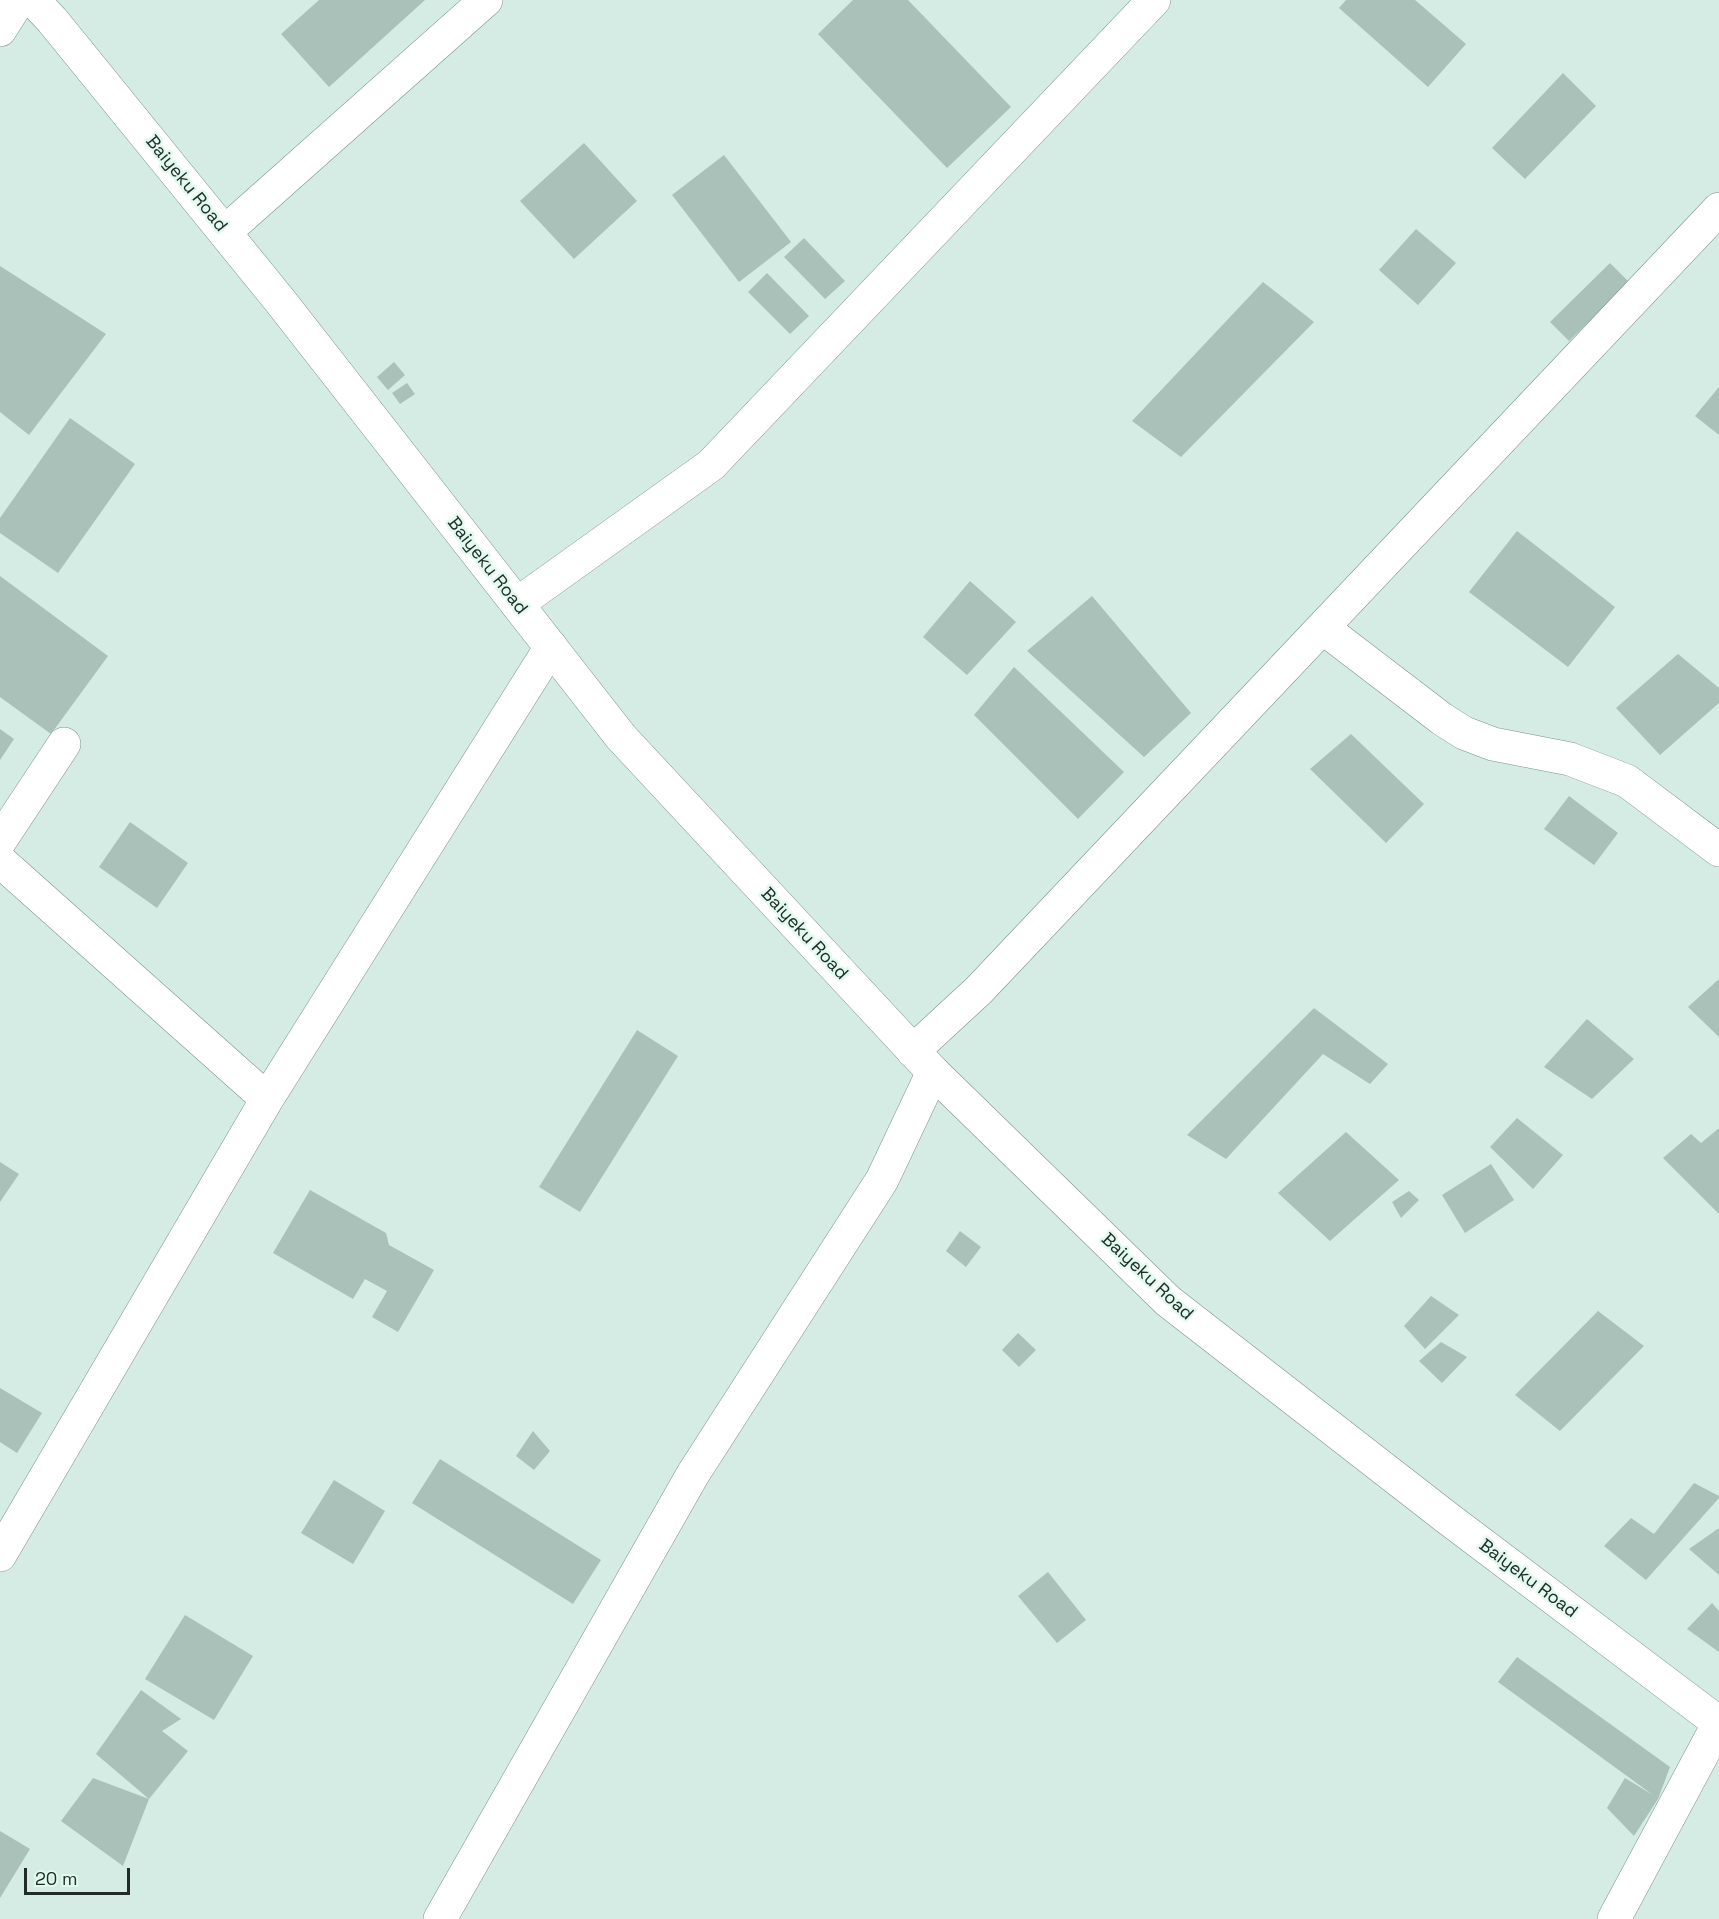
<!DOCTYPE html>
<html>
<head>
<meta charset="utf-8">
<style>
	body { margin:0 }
	#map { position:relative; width:1719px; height:1919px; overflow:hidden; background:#d4ece3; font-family:"Space Grotesk",sans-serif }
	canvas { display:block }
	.scale { position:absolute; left:24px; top:1868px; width:106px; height:27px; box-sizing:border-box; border:3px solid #222b28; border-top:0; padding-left:8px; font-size:18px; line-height:21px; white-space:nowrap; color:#222b28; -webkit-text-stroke:4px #e1faf0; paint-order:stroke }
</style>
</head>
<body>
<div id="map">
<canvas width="1719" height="1919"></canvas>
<div class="scale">20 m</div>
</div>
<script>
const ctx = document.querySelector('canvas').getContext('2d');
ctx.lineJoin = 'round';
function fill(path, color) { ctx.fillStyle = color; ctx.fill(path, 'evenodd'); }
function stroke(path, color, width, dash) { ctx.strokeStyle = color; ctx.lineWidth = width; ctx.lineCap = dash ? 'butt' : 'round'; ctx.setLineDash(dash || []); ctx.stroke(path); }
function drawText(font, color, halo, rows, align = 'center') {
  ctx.font = font + ' "Space Grotesk",sans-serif'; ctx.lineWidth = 5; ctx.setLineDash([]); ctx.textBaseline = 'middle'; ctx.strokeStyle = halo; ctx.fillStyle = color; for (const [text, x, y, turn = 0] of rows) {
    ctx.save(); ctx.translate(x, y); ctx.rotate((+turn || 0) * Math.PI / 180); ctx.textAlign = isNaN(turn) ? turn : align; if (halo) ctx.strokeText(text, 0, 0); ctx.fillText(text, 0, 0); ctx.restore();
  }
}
const building = new Path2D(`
	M319,0H425L329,87L281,34Z
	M853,0H908L1011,107L947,168L818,34Z
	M1346,0H1415L1466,44L1428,87L1339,8Z
	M1563,73L1596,106L1525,179L1492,148Z
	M584,143L637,201L574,259L520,201Z
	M724,155L791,242L739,282L672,195Z
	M1416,229L1456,263L1418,305L1379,270Z
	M804,238L845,281L825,299L784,257Z
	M1610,263L1629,282L1569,341L1550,322Z
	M0,266L106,334L29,435L0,412Z
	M767,273L809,316L790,334L748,292Z
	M1263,282L1314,322L1181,457L1132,421Z
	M394,362L405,375L388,390L377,377Z
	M407,383L415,394L400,404L392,393Z
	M1719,387V435L1695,416Z
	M70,418L135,464L58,573L0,533V518Z
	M1517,531L1615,607L1568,667L1469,592Z
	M0,576L108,656L51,734L0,697Z
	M970,581L1016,622L967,675L923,637Z
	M1092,596L1191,713L1144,757L1027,651Z
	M1678,654L1719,688V703L1660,755L1616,708Z
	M1014,667L1124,772L1078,819L974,715Z
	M0,729L14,739L0,760Z
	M1351,734L1424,804L1386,843L1310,769Z
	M1569,796L1618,833L1594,865L1544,829Z
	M130,822L188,863L157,908L99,867Z
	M1719,979V1037L1688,1007Z
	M1314,1008L1388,1064L1370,1084L1323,1054L1226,1159L1187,1135Z
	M1587,1019L1634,1059L1592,1099L1544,1067Z
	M637,1030L678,1056L580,1212L539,1187Z
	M1517,1118L1563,1155L1533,1189L1490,1147Z
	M1719,1128V1214L1663,1158L1691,1134L1701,1143Z
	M1346,1132L1399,1180L1330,1241L1278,1193Z
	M0,1162L19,1174L0,1202Z
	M1491,1164L1514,1200L1465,1233L1442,1195Z
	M310,1190L386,1233L389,1245L434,1270L398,1332L372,1317L387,1291L365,1279L353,1299L273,1253Z
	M1409,1191L1419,1200L1401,1218L1392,1202Z
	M960,1231L981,1247L966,1267L946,1251Z
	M1431,1296L1459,1315L1425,1349L1404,1326Z
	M1598,1311L1644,1346L1560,1431L1515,1395Z
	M1018,1333L1036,1350L1019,1367L1002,1350Z
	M1441,1342L1467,1357L1442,1383L1419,1361Z
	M0,1388L42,1413L17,1453L0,1442Z
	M533,1431L550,1451L534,1470L516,1456Z
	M440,1459L601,1560L573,1604L412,1503Z
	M334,1480L385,1511L353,1564L301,1533Z
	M1694,1483L1719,1496V1498L1646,1580L1604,1546L1631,1518L1654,1534Z
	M1719,1528V1575L1689,1549Z
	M1048,1572L1086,1620L1057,1643L1018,1596Z
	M1712,1603L1719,1611V1652L1687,1629Z
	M185,1615L253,1656L214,1720L145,1679Z
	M1517,1657L1670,1767L1658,1799L1634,1836L1607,1808L1625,1778L1653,1795L1498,1682Z
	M141,1690L181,1719L162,1731L188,1751L149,1799L123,1866L61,1821L93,1778L149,1799L96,1754Z
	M0,1831L30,1849L0,1898Z`);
const street = new Path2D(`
	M0,30L19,0
	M225,232L486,0
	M517,604L711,465L1154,0
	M1323,628L1442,719L1464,733L1493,744L1570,759L1627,781L1719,850
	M0,841L64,744
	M0,861L267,1099
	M913,1051L979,990L1719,209
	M0,1555L267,1099L551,647
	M440,1919L693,1474L882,1180L933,1072
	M1614,1919L1719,1723`);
const secondary = new Path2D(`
	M33,0L52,20L281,302L621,737L933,1072L1168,1301L1446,1517L1719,1723`);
const streetNames = [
	["Baiyeku Road",186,184,51],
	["Baiyeku Road",487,566,52],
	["Baiyeku Road",804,934,47],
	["Baiyeku Road",1147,1277,43],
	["Baiyeku Road",1528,1579,37]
];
fill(building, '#a9c1b8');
stroke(street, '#7c938a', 34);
stroke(secondary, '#7c938a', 34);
stroke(street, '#fff', 33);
stroke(secondary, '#fff', 33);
drawText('18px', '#222b28', '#e1faf0', streetNames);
</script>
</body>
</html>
